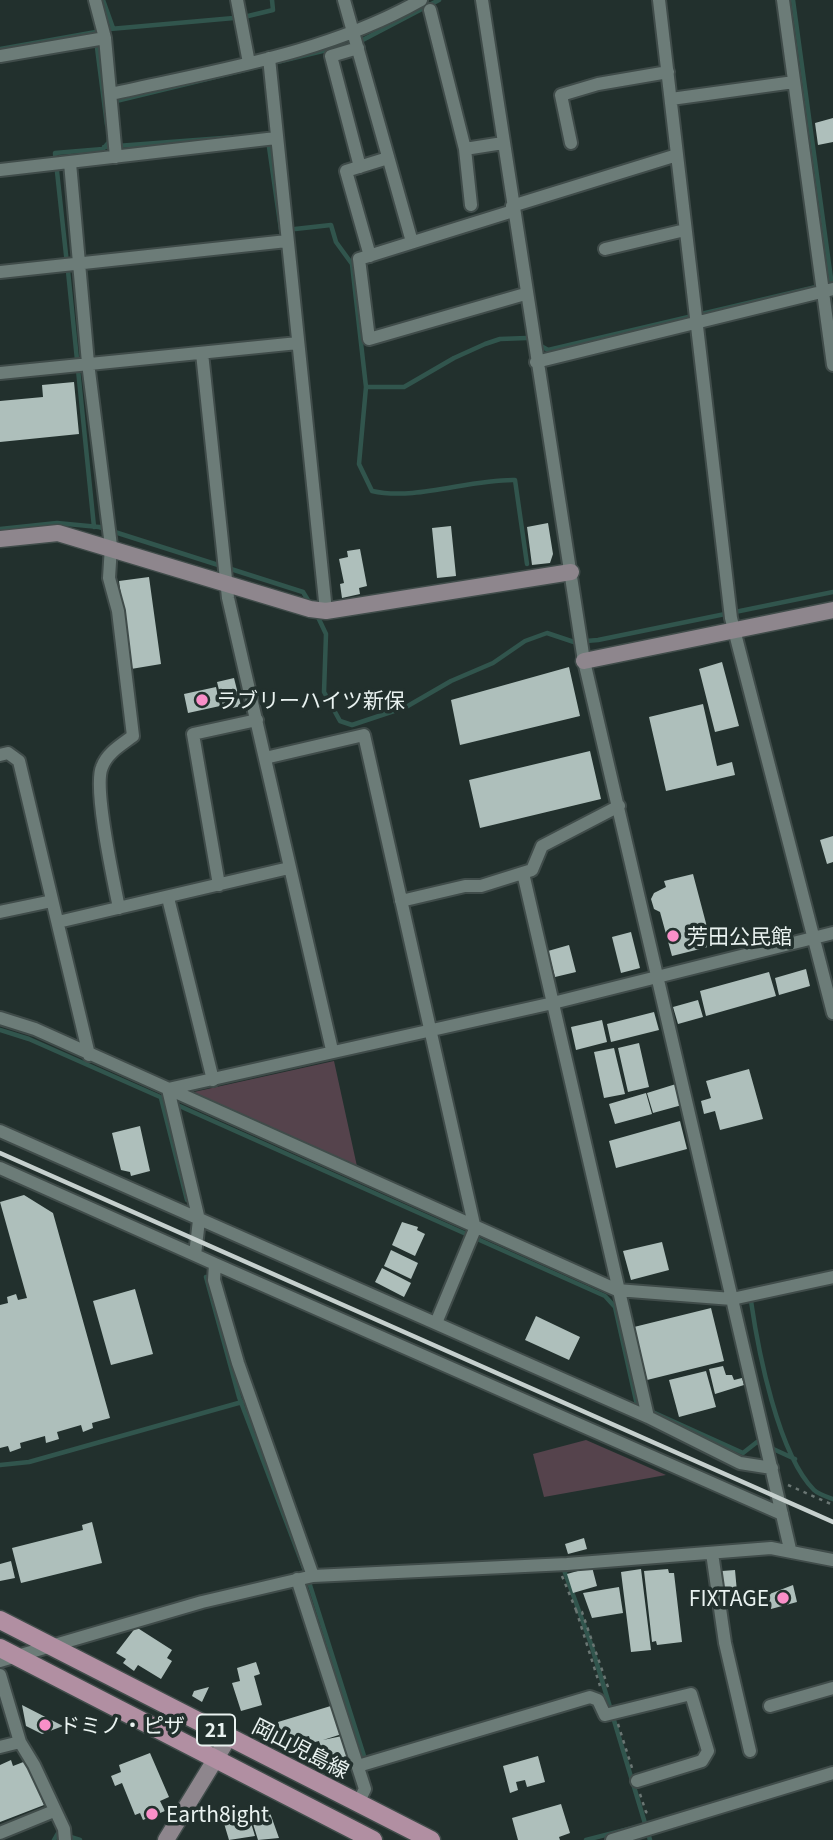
<!DOCTYPE html>
<html>
<head>
<meta charset="utf-8">
<style>
	body { margin:0 }
	canvas { display:block; background:#22302d }
</style>
</head>
<body>
<canvas width="833" height="1840"></canvas>
<script>
const ctx = document.querySelector('canvas').getContext('2d');
ctx.lineJoin = 'round';
function fill(path, color) { ctx.fillStyle = color; ctx.fill(path, 'evenodd'); }
function stroke(path, color, width, dash) { ctx.strokeStyle = color; ctx.lineWidth = width; ctx.lineCap = dash ? 'butt' : 'round'; ctx.setLineDash(dash || []); ctx.stroke(path); }
function drawText(font, color, halo, rows, align = 'center') {
  ctx.font = font + ' Georgia,"Noto Sans JP",serif'; ctx.lineWidth = 7; ctx.setLineDash([]); ctx.textBaseline = 'middle'; ctx.strokeStyle = halo; ctx.fillStyle = color; for (const [text, x, y, turn = 0] of rows) {
    ctx.save(); ctx.translate(x, y); ctx.rotate((+turn || 0) * Math.PI / 180); ctx.textAlign = isNaN(turn) ? turn : align; if (halo) ctx.strokeText(text, 0, 0); ctx.fillText(text, 0, 0); ctx.restore();
  }
}
const green = new Path2D(`
	M334,1061L358,1171L194,1097V1092Z
	M586,1440L666,1475L544,1497L533,1454Z`);
const stream = new Path2D(`
	M103,0L113,28
	M793,0L832,286
	M244,17L273,10L272,0
	M110,29L234,18
	M95,32L107,125
	M357,43L439,0
	M0,49L96,32
	M112,102L335,48
	M268,140L281,230
	M104,147L236,137
	M295,229L331,225L336,242L352,264L366,387H404L454,358L485,344L500,339L527,338
	M67,264L55,153L103,149L109,142V137
	M68,271L94,527
	M541,346L548,350L833,283
	M366,387L359,464L372,491C416,501 469,479 515,480L527,564
	M0,529L57,523L99,527L303,592L311,605
	M317,615L326,634L324,692L340,721L352,725L406,707L451,681L493,663L525,641L547,633L574,642L598,640L833,592
	M0,1030L29,1039L167,1100
	M161,1098L187,1200
	M175,1104L605,1296L615,1307L637,1405L743,1453L757,1442L763,1445
	M206,1277L239,1397L305,1571
	M751,1301C758,1350 778,1454 814,1490C818,1494 827,1497 833,1499
	M771,1448L795,1459
	M0,1465L29,1462L242,1402
	M564,1570L591,1644L650,1840
	M308,1579L364,1756
	M54,1840L58,1833L80,1840
	M586,1840L656,1822`);
const building = new Path2D(`
	M833,118V142L818,145L815,123Z
	M74,382L79,434L0,442V401L43,397L42,385Z
	M548,523L553,554L550,563L532,565L527,527Z
	M451,526L456,576L437,578L432,528Z
	M360,549L367,586L359,588L360,594L342,598L340,584L344,583L339,559L348,557L347,551Z
	M149,577L161,664L131,669L119,581Z
	M722,662L739,726L715,732L699,669Z
	M569,667L580,716L460,745L451,700Z
	M234,678L241,706L224,710L217,682Z
	M216,687L220,706L188,713L184,694Z
	M703,704L717,766L732,762L735,775L666,791L649,717Z
	M590,751L601,799L480,828L469,780Z
	M833,836V862L827,864L820,840Z
	M693,874L712,946L672,956L660,912L654,909L651,899L654,893L666,887L664,881Z
	M631,932L640,968L621,973L612,937Z
	M569,945L576,972L555,977L548,951Z
	M806,969L810,986L779,995L775,978Z
	M769,972L776,996L706,1016L700,991Z
	M698,1000L703,1017L678,1024L673,1007Z
	M654,1012L659,1030L611,1042L607,1024Z
	M602,1020L607,1042L576,1050L571,1027Z
	M639,1043L649,1087L628,1092L618,1048Z
	M614,1048L625,1094L604,1098L594,1052Z
	M749,1069L763,1119L720,1130L715,1111L704,1114L701,1101L711,1098L706,1081Z
	M676,1084L682,1105L653,1113L647,1093Z
	M646,1093L652,1114L615,1124L609,1104Z
	M680,1121L687,1149L616,1168L609,1141Z
	M140,1126L150,1171L131,1176L130,1172L121,1170L112,1133Z
	M24,1195L53,1213L110,1418L92,1423L93,1428L83,1432L81,1425L57,1432L59,1439L46,1443L45,1436L20,1443L21,1448L10,1452L8,1446L0,1448V1305L8,1303L7,1297L16,1294L18,1300L27,1298L0,1202Z
	M402,1222L418,1227L417,1230L425,1234L415,1256L392,1245Z
	M662,1242L669,1270L631,1280L623,1251Z
	M391,1250L418,1263L411,1279L384,1266Z
	M382,1268L411,1283L404,1297L375,1282Z
	M135,1289L153,1354L111,1365L93,1301Z
	M711,1308L724,1361L647,1380L634,1327Z
	M536,1316L580,1337L569,1360L525,1340Z
	M723,1366L726,1375H732L734,1380L742,1378L744,1385L715,1394L709,1369Z
	M706,1371L716,1407L679,1417L669,1380Z
	M92,1522L102,1563L21,1583L12,1548L83,1530L82,1525Z
	M584,1538L587,1549L568,1554L565,1544Z
	M11,1561L15,1578L0,1581V1564Z
	M592,1567L597,1586L573,1593L567,1574Z
	M641,1569L651,1650L631,1652L621,1572Z
	M668,1569L669,1573H674L682,1642L657,1645L656,1641L652,1642L644,1571Z
	M735,1570L737,1592L724,1594L722,1571Z
	M793,1585L797,1602L771,1609L767,1595Z
	M619,1587L623,1613L592,1618L583,1593Z
	M136,1627L172,1650L167,1658L172,1661L161,1679L138,1665L134,1671L123,1663L126,1659L116,1653Z
	M256,1662L260,1674L254,1676L262,1705L241,1711L232,1683L240,1681L237,1668Z
	M209,1687L202,1702L192,1696L194,1691Z
	M22,1705L63,1726L42,1734L26,1726Z
	M334,1705L342,1734L323,1740L342,1736L353,1770L339,1771L328,1766L319,1741L311,1743L309,1736L283,1741L278,1722Z
	M150,1753L169,1797L160,1801L165,1811L143,1820L140,1813L135,1815L122,1783L115,1786L111,1776L121,1772L119,1765Z
	M538,1756L545,1782L527,1787L525,1780L516,1782L518,1790L510,1793L503,1766Z
	M11,1760L13,1766L26,1761L44,1805L0,1822V1765Z
	M561,1804L570,1833L559,1837L560,1840H518L512,1818Z
	M261,1807L263,1812L269,1810L279,1838L258,1840L249,1811Z
	M248,1813L255,1836L229,1840L223,1820Z`);
const path = new Path2D(`
	M788,1485L833,1505
	M562,1576L576,1610L582,1612L609,1690
	M576,1610L600,1686
	M618,1724L633,1771
	M640,1794L646,1812L651,1814`);
const street = new Path2D(`
	M95,0L105,38L116,157
	M237,0L249,63
	M344,0L412,242
	M482,0L584,661L790,1549
	M659,0L731,618L833,1013
	M783,0L833,365
	M430,10L465,149L471,205
	M358,48L331,56L360,167
	M0,56L105,38
	M269,58L326,611
	M111,94C216,70 326,54 421,0
	M671,99L794,82
	M571,143L561,95L598,84L668,72
	M465,149L503,143
	M70,163L88,363L111,546L109,578L118,611L133,736C121,745 107,753 102,767C93,787 114,883 119,908
	M0,170L276,138
	M512,206L677,155
	M513,211L359,259L369,339L525,294
	M605,249L685,230
	M370,256L346,171L388,158
	M0,272L287,241
	M202,353L228,598L332,1050
	M536,362L833,289
	M0,373L298,343
	M0,755L8,753L19,761L89,1055
	M265,758L364,735L475,1229L436,1323
	M523,873L648,1417
	M219,885L193,734L257,720
	M168,898L213,1080
	M401,901L465,886H481L532,870L542,846L619,806
	M0,912L52,901
	M58,922L289,868
	M0,1018L35,1029L617,1290L732,1299L833,1277
	M168,1089L553,1003L833,933
	M168,1089L199,1220L195,1255L215,1264L214,1280L238,1363L313,1576
	M0,1131L648,1417L740,1463L772,1468
	M0,1168L195,1255
	M215,1264L782,1514
	M712,1553L725,1643L750,1751
	M297,1579L365,1789L358,1803
	M0,1661L202,1602L313,1576L567,1564L771,1548L833,1560
	M0,1675L20,1742L34,1765L64,1829L65,1840
	M770,1706L833,1688
	M0,1747L20,1742
	M358,1766L590,1697L598,1700L605,1715L691,1694L708,1751L702,1761L637,1781
	M0,1833L54,1811
	M612,1840L833,1773`);
const secondary = new Path2D(`
	M0,539L58,533L310,609L326,611L571,572
	M584,661L833,610
	M166,1840L229,1737`);
const primary = new Path2D(`
	M0,1620L431,1840
	M0,1648L373,1840`);
const rail = new Path2D(`
	M0,1153L833,1522`);
const markers = [
	[202,700,7,"#f98fc8"],
	[673,936,7,"#f98fc8"],
	[783,1598,7,"#f98fc8"],
	[45,1725,7,"#f98fc8"],
	[152,1814,7,"#f98fc8"]
];
const shields = [
	[216,1730,38]
];
const shieldNames = [
	["21",216,1730]
];
const poiNames = [
	["ラブリーハイツ新保",216,700],
	["芳田公民館",687,936],
	["FIXTAGE",769,1598,"right"],
	["ドミノ・ピザ",59,1725],
	["Earth8ight",166,1814]
];
const streetNames = [
	["岡山児島線",301,1748,27]
];
fill(green, '#55434c');
stroke(stream, '#31554d', 4.5);
fill(building, '#aebfbb');
stroke(street, '#404c4a', 16);
stroke(secondary, '#404c4a', 19);
stroke(primary, '#404c4a', 21);
stroke(path, '#6a7673', 2.5, [3.5, 5]);
stroke(street, '#6c7c78', 12);
stroke(secondary, '#8e868d', 16);
stroke(primary, '#b18fa2', 18);
stroke(rail, '#c6d0ce', 4.5);
for (const [x, y, r, color] of markers) { const dot = new Path2D(); dot.arc(x, y, r, 0, 2 * Math.PI); ctx.fillStyle = color; ctx.fill(dot); stroke(dot, '#22302d', 2.5); }
for (const [x, y, w] of shields) { const box = new Path2D(); box.roundRect(x - w / 2, y - 15.5, w, 31, 5); ctx.fillStyle = '#22302d'; ctx.fill(box); stroke(box, '#e9f2f0', 2); }
drawText('bold 19px', '#e9f2f0', null, shieldNames);
drawText('21px', '#e9f2f0', '#22302d', poiNames, 'left');
drawText('21px', '#e9f2f0', '#22302d', streetNames);
</script>
</body>
</html>
